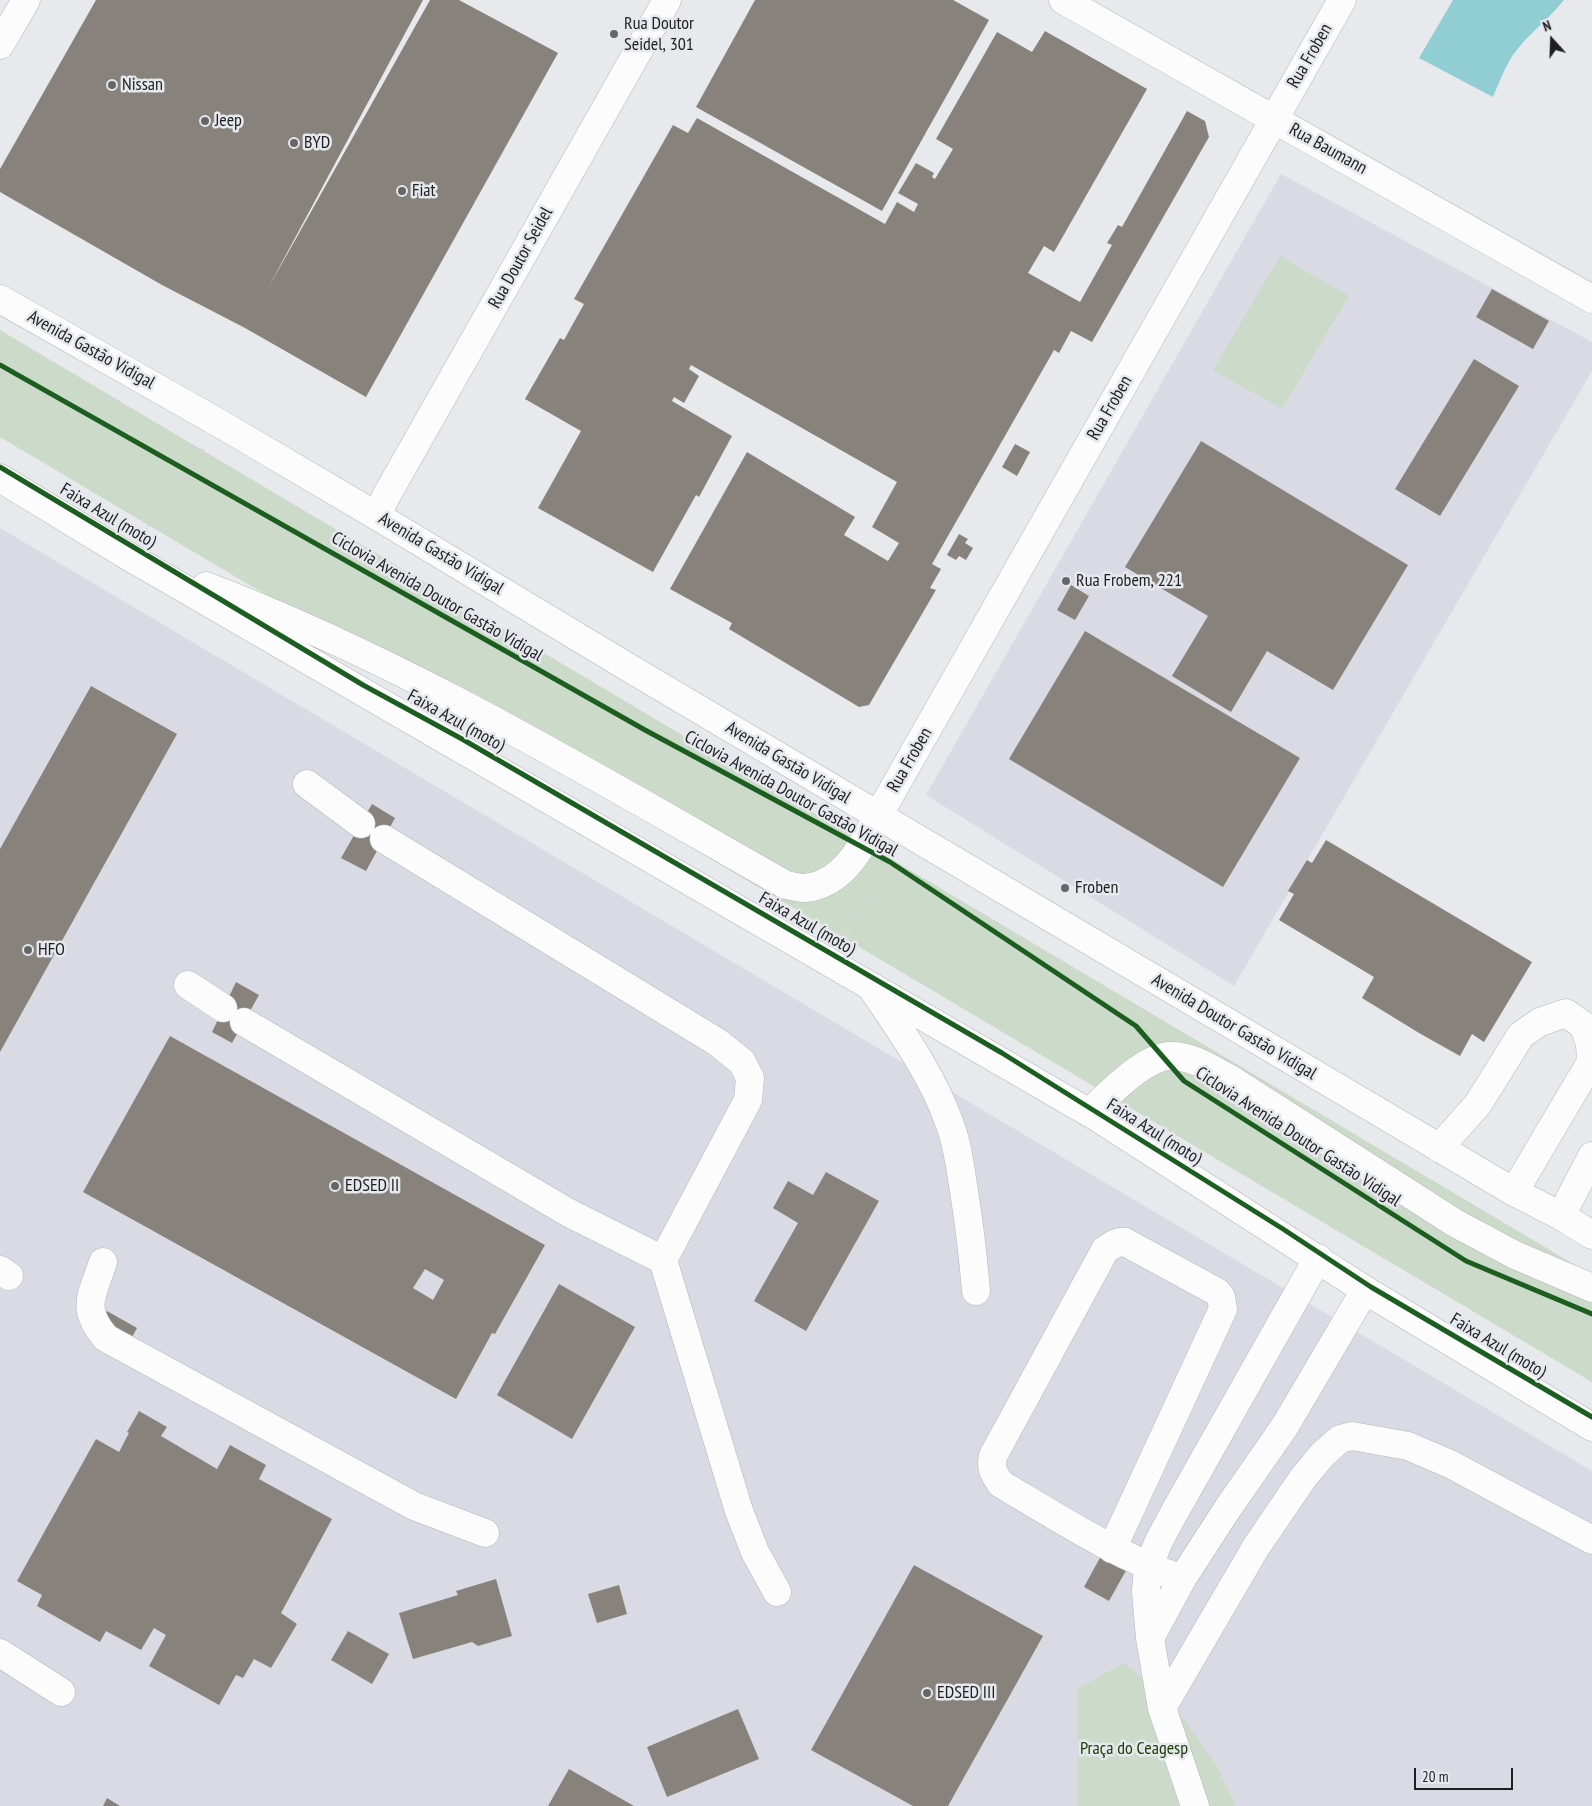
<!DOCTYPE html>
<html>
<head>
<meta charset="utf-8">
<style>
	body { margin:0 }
	#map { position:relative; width:1592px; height:1806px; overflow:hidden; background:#e8e9ed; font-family:"PT Sans Narrow",sans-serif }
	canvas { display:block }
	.north { position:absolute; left:1527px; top:15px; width:50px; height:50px; -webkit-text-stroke:4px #e7e8ee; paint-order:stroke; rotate:340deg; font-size:14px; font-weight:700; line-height:20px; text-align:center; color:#1f1f21 }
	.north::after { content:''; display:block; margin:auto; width:18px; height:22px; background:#1f1f21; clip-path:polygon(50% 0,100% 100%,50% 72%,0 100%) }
	.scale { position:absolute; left:1414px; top:1768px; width:99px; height:22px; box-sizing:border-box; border:2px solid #1f1f21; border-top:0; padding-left:6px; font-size:15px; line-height:18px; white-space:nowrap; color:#1f1f21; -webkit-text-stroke:4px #e7e8ee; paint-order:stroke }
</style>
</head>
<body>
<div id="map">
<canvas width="1592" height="1806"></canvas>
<div class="north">N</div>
<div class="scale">20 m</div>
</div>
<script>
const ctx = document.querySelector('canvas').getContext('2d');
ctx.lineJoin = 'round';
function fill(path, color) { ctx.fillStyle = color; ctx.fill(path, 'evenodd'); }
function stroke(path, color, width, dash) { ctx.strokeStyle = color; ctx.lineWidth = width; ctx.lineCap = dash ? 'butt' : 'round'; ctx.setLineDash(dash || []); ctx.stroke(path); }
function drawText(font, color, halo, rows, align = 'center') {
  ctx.font = font + ' "PT Sans Narrow",sans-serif'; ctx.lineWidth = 5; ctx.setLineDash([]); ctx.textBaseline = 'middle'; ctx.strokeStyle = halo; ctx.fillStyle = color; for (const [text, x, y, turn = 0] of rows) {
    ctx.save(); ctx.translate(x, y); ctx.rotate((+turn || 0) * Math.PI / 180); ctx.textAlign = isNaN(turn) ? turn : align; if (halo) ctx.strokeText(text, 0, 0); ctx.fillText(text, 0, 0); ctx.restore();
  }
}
const built = new Path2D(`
	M1281,174L1592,342V371L1234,986L926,795Z
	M0,528L1592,1471V1806H0Z`);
const green = new Path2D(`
	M1280,256L1349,296L1282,409L1213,370Z
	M0,330L1592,1275V1382L0,437Z
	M1124,1663L1172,1702L1215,1763L1236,1806H1077L1078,1688Z`);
const water = new Path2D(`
	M1453,0H1564C1548,20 1528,34 1513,55C1505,67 1499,83 1493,97L1419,58Z`);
const building = new Path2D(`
	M96,0H423L267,290L430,0H459L558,53L366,397L245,328L162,285L0,192V169Z
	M755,0H953L989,20L882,211L696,107Z
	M1045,31L1147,89L1054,252L1044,246L1028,273L1080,302L1112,245L1107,243L1118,225L1122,227L1187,111L1205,121L1209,137L1092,342L1071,331L1059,353L1054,350L932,564L941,569L930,588L936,590L869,705L859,707L729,629L732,623L670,589L747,452L855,517L844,535L888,561L899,543L872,527L897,482L691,365L689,369L699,376L684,403L674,397L672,401L732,436L699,497L696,495L653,572L538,508L581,431L525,399L560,338L564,340L584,304L574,299L673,125L688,133L697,118L885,224L897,202L914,212L918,204L898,193L916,163L934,173L932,177L935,179L953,149L936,139L997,32L1032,52Z
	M1492,289L1549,321L1533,349L1476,317Z
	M1474,359L1519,386L1440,516L1395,489Z
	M1201,441L1408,565L1333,690L1267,651L1231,712L1172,676L1208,616L1125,567Z
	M1015,444L1030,452L1017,476L1002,467Z
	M959,534L968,539L965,543L973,548L966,560L959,556L956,560L947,555Z
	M1071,585L1089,596L1075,620L1057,610Z
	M1085,631L1300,758L1223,887L1009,759Z
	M91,686L177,734L0,1052V849Z
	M372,804L395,818L366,871L341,858Z
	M1326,840L1532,962L1484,1042L1472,1034L1460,1056L1419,1033L1362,998L1374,977L1279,920L1294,894L1288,891L1307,860L1312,863Z
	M236,982L259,995L232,1043L212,1032Z
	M170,1036L545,1245L495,1334L492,1333L456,1399L83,1192ZM425,1269L444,1280L433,1300L413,1288Z
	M826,1172L879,1201L806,1331L754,1301L798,1223L773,1208L788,1181L813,1195Z
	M559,1284L635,1327L572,1439L497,1395Z
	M107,1311L137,1328L131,1339L101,1322Z
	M139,1411L167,1427L161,1436L217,1469L230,1445L266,1465L259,1479L332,1519L281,1613L297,1624L271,1668L254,1659L243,1678L236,1675L219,1705L149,1666L166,1635L154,1628L141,1650L106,1631L100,1642L37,1606L42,1595L17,1581L96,1439L119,1452L129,1433L127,1432Z
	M1102,1554L1128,1567L1109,1601L1084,1587Z
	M914,1565L1043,1636L948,1806H913L811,1750Z
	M496,1579L512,1636L478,1646L472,1642L413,1659L399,1613L458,1595L456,1591Z
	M619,1585L627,1614L597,1623L588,1594Z
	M348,1631L389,1654L372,1684L331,1660Z
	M738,1709L759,1759L667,1797L647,1747Z
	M569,1769L634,1806H548Z
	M107,1798L120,1806H103Z`);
const path = new Path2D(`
	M145,532L189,471L203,449
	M846,937L892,860`);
const minor = new Path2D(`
	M1063,0L1592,299
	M0,45L26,0
	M377,516L385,498L667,0
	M307,784L361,824
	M878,816L1342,0
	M188,985L223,1008
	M872,988C900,1030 932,1074 949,1122C957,1142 960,1165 963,1185C969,1221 973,1255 976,1291
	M244,1022L569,1213L663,1260L748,1100L750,1078L742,1062L717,1042L384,839
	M1439,1148L1478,1104L1521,1035L1540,1022L1566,1013L1584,1026L1590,1044L1591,1062L1514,1192
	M1561,1216L1592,1156
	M663,1260L739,1511L755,1552L777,1592
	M103,1262C92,1296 80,1308 106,1338L414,1506L485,1533
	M0,1270L9,1276
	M1112,1549L1223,1309L1221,1297L1217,1292L1125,1242C1117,1241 1112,1245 1105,1250L993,1456C990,1469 994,1474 1001,1484C1060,1519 1117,1556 1182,1579
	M1150,1638L1182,1579L1228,1508L1285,1426L1365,1290
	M0,1653L61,1692
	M1162,1708L1256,1547L1303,1478L1323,1454L1340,1439L1352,1436L1408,1446L1450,1464L1592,1540
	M1195,1806L1162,1708L1150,1638L1146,1591L1148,1567L1159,1541L1174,1513L1318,1258`);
const highway = new Path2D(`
	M0,299L219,423L377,516L631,669L1514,1192L1561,1216L1592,1235
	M0,478L128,556L1100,1119L1365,1290L1592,1427
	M206,586C410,664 597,778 786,885C792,886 799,888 805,888C844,884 862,846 878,816
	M1089,1113C1107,1096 1148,1052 1175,1056C1196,1058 1213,1070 1232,1080L1455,1223L1515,1255L1592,1288`);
const cycleway = new Path2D(`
	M0,365L645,730L890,862L1136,1026L1184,1081L1466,1261L1592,1314
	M0,467L363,685L462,739L1002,1053L1283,1229L1371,1287L1592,1417`);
const markers = [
	[614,34,5,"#656668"],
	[112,85,5,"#656668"],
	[205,121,5,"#656668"],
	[294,143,5,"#656668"],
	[402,191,5,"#656668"],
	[1066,581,5,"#656668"],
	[1065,888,5,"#656668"],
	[28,950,5,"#656668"],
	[335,1186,5,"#656668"],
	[927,1693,5,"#656668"]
];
const poiNames = [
	["Rua Doutor",624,24],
	["Seidel, 301",624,45],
	["Nissan",122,85],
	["Jeep",215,121],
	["BYD",304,143],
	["Fiat",412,191],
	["Rua Frobem, 221",1076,581],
	["Froben",1075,888],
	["HFO",38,950],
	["EDSED II",345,1186],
	["EDSED III",937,1693]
];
const streetNames = [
	["Rua Froben",1310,56,-60],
	["Rua Baumann",1328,149,29],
	["Rua Doutor Seidel",521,258,-61],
	["Avenida Gastão Vidigal",91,350,29],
	["Rua Froben",1110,408,-60],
	["Faixa Azul (moto)",108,516,31],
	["Avenida Gastão Vidigal",441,554,31],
	["Ciclovia Avenida Doutor Gastão Vidigal",437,597,30],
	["Faixa Azul (moto)",456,721,29],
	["Rua Froben",910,760,-60],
	["Avenida Gastão Vidigal",788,763,31],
	["Ciclovia Avenida Doutor Gastão Vidigal",791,794,29],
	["Faixa Azul (moto)",807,924,30],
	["Avenida Doutor Gastão Vidigal",1234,1027,31],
	["Faixa Azul (moto)",1154,1132,32],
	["Ciclovia Avenida Doutor Gastão Vidigal",1298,1137,33],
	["Faixa Azul (moto)",1498,1346,31]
];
const parkNames = [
	["Praça do Ceagesp",1134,1749]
];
fill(built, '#d9dae3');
fill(green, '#ccdbc9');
fill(water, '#91ced3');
fill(building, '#87837c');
stroke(minor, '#b6b6b9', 29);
stroke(highway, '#b6b6b9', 29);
stroke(path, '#d4d5d5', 3, [4, 2.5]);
stroke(minor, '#fcfcfc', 28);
stroke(highway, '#fcfcfc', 28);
stroke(cycleway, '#1b5e20', 5);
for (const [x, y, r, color] of markers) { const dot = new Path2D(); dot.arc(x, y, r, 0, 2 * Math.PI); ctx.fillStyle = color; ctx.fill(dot); stroke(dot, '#e7e8ee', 2); }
drawText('18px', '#1f1f21', '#e7e8ee', poiNames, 'left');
drawText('18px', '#1f1f21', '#e7e8ee', streetNames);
drawText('18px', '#1c4008', '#e7e8ee', parkNames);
</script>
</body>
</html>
